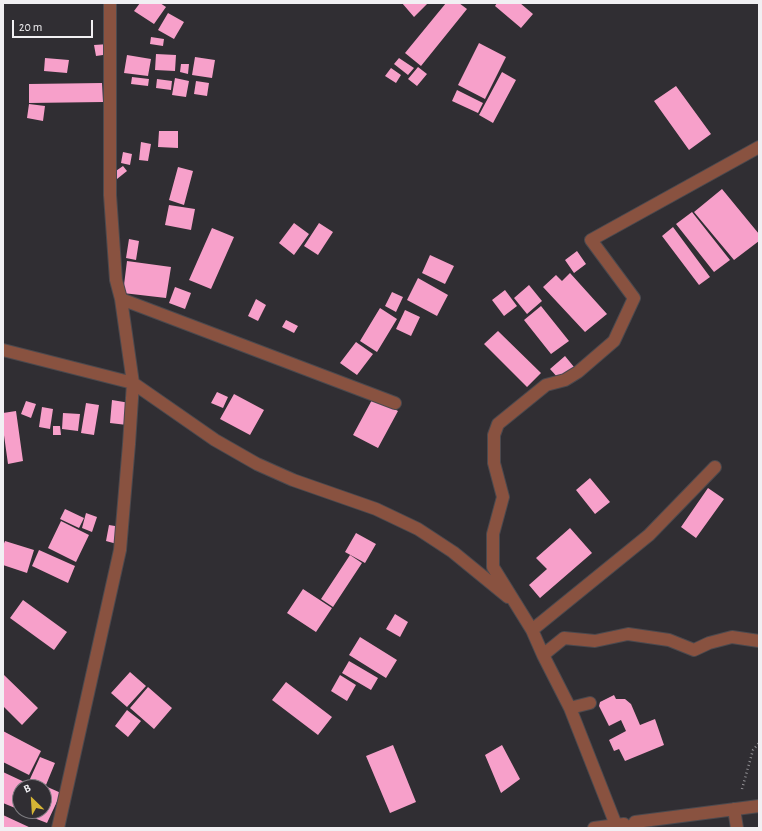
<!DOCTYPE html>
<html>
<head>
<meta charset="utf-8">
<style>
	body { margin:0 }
	#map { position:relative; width:762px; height:831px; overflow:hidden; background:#302e33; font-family:"Alegreya Sans",sans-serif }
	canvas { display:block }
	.frame { position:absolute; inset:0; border:4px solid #f1f0f3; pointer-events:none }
	.north { position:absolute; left:12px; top:779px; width:40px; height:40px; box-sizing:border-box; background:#302e33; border:1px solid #7d7c80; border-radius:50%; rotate:335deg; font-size:11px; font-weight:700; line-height:16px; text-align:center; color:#f1f0f3 }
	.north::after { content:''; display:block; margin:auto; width:14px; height:18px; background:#d5b535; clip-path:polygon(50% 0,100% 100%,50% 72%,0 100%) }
	.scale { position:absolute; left:12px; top:20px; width:81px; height:18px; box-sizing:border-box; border:2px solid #f1f0f3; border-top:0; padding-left:5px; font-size:12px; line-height:14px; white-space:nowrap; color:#f1f0f3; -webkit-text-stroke:3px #302e33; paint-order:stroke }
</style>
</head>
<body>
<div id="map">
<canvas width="762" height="831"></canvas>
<div class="frame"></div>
<div class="north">B</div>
<div class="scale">20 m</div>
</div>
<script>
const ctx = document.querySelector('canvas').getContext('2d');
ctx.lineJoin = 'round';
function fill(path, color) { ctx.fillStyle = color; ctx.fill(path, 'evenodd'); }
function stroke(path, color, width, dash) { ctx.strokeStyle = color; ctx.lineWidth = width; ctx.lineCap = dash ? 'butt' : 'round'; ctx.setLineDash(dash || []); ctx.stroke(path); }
const building = new Path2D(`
	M140,3H160L166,7L154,24L134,11Z
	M402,3H428L414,17Z
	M446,3H459L467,9L421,66L405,53Z
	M497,3H520L533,14L521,28L495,6Z
	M168,13L184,22L174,39L158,30Z
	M151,37L164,39L163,46L150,44Z
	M479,43L506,57L485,99L458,85Z
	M109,44L110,54L96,56L94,45Z
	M156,54L176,55L175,71L155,70Z
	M127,55L151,59L148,76L124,73Z
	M195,57L215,60L212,78L192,75Z
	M45,58L69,60L67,73L44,71Z
	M399,58L414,68L408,75L394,64Z
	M181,64H189L188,74L180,72Z
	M418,67L427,74L417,86L408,79Z
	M391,68L401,75L396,83L385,76Z
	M502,72L516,80L493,123L479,115Z
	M132,77L149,79L148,86L131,84Z
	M175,78L189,81L186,97L172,95Z
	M157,79L172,81L171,90L156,88Z
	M196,81L209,83L207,96L194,94Z
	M102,83L103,102L29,103V84Z
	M676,86L711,134L689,150L654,101Z
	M457,90L483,103L478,113L452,101Z
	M29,104L45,106L43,121L27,118Z
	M159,131H178V148L158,147Z
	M141,142L151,144L148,161L139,160Z
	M123,152L132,154L130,165L121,163Z
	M123,166L127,171L117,179L113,173Z
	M178,167L193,171L184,205L169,200Z
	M722,189L759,234V241L734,260L694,212Z
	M169,205L195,209L191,230L165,225Z
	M692,212L730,260L714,272L676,224Z
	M294,223L309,234L294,255L279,243Z
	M319,223L333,232L318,255L304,246Z
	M673,227L710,277L699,285L662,236Z
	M212,228L234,237L211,289L189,280Z
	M129,239L139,241L136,260L126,258Z
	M577,251L586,264L574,273L565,260Z
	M430,255L454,266L445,284L422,273Z
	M127,261L171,267L166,298L123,293Z
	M570,273L607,314L585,332L543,287L556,275L562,281Z
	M418,278L448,295L437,316L407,300Z
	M529,285L542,301L527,314L514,298Z
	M175,287L191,293L185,309L169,303Z
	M505,290L517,306L504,316L492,300Z
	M392,292L403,297L396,312L385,306Z
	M256,299L266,305L258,321L248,316Z
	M541,306L569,341L551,354L524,320Z
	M380,308L397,319L377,352L360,341Z
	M405,310L420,317L411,336L396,329Z
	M286,320L298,326L294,333L282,327Z
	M498,331L541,373L527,387L484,344Z
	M356,342L373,354L357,375L340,363Z
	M565,356L574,367L559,379L550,369Z
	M217,392L228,397L223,408L211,403Z
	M234,394L264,410L250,435L220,419Z
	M373,398L398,411L378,448L353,435Z
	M112,400L130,403L127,425L110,423Z
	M26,401L36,404L31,418L21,414Z
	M86,403L99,405L94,435L81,433Z
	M42,407L53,409L50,429L39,427Z
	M16,411L23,461L8,464L3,428V413Z
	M63,413L80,414L78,431L62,429Z
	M53,426H60L61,435H53Z
	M590,478L610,502L595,514L576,490Z
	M708,488L724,499L696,538L681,527Z
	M65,509L84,518L79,528L60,519Z
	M86,513L97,517L92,532L82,528Z
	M61,521L89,535L76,562L48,548Z
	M109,525L121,527L117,544L106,541Z
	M570,528L592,553L540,598L529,585L547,569L536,558Z
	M356,533L376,544L365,563L345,552Z
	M5,541L34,550L27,573L3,565V546Z
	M39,550L75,566L68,583L32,566Z
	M350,555L362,563L333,607L321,599Z
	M303,589L332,608L316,632L287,613Z
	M23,600L67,632L54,650L10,618Z
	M395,614L408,622L400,637L386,629Z
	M360,637L397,660L386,678L349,655Z
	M349,661L378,678L371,690L342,673Z
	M130,672L146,686L127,707L111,693Z
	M3,674L38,708L22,725L3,706Z
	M340,675L356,685L347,701L331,691Z
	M286,682L332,717L318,735L272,700Z
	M148,687L172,708L154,729L130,708Z
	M614,695L616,699H625L631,704L640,725L655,719L664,745L625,761L619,749L614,751L609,740L626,731L621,720L609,726L599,706L600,702Z
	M127,710L141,721L128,737L115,726Z
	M3,731L41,751L29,775L3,762Z
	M393,745L416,802L390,813L366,756Z
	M502,745L520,779L501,793L485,755Z
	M40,757L55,763L46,785L30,779Z
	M3,772L35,787H20V810L3,803Z
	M43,785L61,793L47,823L29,816L31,811H44Z
	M3,815L31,828H3Z`);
const path = new Path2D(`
	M742,789L753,750L759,743`);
const minor = new Path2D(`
	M121,299L395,403
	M3,350L133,383L215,440L257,464L293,480L376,509L418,529L453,552L508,597
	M715,467L649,535L532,630L493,567V534L503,497L494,463V435L498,424L546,385L565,380L578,372L614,341L634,298L591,240L759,147
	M532,630L543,655L564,638L595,641L628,634L669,640L694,650L709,643L732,637L759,641
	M543,655L570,708L590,703
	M570,708L616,825
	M734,809L737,828
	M58,828L120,550L129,444L133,383L121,299L116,280L110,195V3
	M594,828L624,824
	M631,828L635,822L759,806`);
fill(building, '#f7a0ca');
stroke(minor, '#4b494e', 14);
stroke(path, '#929195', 2.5, [1, 3]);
stroke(minor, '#895240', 12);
</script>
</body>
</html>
